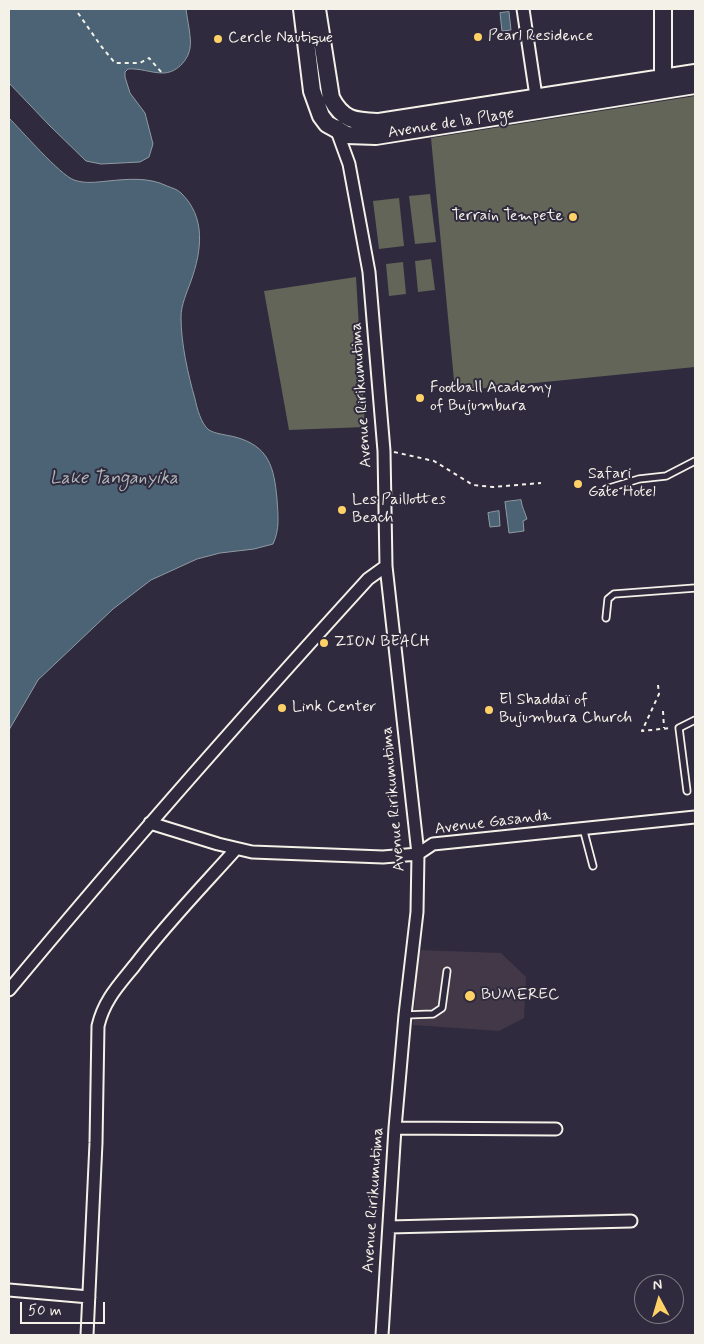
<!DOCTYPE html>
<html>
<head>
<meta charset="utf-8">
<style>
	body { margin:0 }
	#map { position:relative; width:704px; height:1344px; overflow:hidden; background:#2f2a3d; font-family:Mynerve,sans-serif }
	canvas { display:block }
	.frame { position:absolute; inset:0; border:10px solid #f4f1e8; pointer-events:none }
	.north { position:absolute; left:634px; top:1274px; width:50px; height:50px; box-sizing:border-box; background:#2f2a3d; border:1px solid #7e7a81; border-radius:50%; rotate:354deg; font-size:14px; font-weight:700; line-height:20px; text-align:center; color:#f4f1e8 }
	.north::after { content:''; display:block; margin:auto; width:18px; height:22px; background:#ffd166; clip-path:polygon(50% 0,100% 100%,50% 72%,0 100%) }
	.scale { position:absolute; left:20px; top:1302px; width:85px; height:22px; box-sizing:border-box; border:2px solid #f4f1e8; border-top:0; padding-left:6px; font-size:15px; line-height:18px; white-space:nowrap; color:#f4f1e8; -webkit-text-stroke:4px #2f2a3d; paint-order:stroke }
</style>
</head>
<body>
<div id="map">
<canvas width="704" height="1344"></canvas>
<div class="frame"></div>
<div class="north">N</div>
<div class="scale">50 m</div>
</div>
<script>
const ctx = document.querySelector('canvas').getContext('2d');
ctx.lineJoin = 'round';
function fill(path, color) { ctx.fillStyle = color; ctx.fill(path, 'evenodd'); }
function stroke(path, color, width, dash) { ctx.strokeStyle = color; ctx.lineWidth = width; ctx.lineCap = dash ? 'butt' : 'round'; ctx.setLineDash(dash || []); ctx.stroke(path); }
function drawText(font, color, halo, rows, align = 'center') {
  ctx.font = font + ' Mynerve,sans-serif'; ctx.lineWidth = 4; ctx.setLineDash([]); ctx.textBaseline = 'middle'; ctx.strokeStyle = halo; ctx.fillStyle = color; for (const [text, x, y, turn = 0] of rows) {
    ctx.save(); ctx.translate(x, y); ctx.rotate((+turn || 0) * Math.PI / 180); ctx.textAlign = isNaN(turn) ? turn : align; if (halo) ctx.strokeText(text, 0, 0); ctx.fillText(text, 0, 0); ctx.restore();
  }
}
const built = new Path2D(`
	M419,950L501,953L526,977L524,1018L499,1031L413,1025Z`);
const green = new Path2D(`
	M695,96V367L455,391L431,138Z
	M430,194L436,242L415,244L409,196Z
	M399,198L404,246L379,249L373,201Z
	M431,259L435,290L418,292L415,261Z
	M403,262L406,294L389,296L386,264Z
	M356,277L365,427L289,430L264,291Z`);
const water = new Path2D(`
	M9,9H186C187,18 192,40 190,48C188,61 176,73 163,73C151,73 140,68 128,69L125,72V77L130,93L145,113L153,144L149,157L140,162L101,164L86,161L49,125L9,83Z
	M509,12L511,30L502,31L500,13Z
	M9,118C21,130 60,175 74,180C85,184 97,182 108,181C128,179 149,177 167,186C172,188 177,189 181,193C206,217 202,250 191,281C187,292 181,305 181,317C181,344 188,374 195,399C197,408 201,424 209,430C215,434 228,435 235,437C269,446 274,467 277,499C278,515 280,529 273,544L254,549L220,553L197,559L151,580L113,609L38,680L9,730Z
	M521,500C522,508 525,512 527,519L523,521L524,531L509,533L505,502Z
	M499,511L500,526L490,527L488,513Z`);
const path = new Path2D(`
	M78,13L101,46L115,63H140L149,58L162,73
	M394,452L434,461L473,485L493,487L541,483
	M658,685L659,694L642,731L670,728
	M695,689V693
	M663,711L664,728`);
const lane = new Path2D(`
	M606,489L639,479L666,476L695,461
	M606,618L608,599L614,594L695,588
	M687,791L679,728L695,720
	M583,828L593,866
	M405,1015L433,1014L442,1008L447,971`);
const street = new Path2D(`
	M523,9L537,103
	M338,126L337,131L349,164L369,272L384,451L386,566L418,854L417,912L405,1015L395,1128L382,1335
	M150,823L218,844L252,852L383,857L418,854L433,844L695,817
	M9,990C125,850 246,713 368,579L386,566
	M395,1128L556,1129
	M389,1227L631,1221
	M9,1290L89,1297
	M87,1335L96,1143L98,1026C104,1000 119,985 135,965C166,924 202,887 236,849`);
const secondary = new Path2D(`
	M302,9L312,91L321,116L327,124L347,135L376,136L695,85
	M317,9L331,98C343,121 355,121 379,122L695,73
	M663,9V89`);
const markers = [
	[478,37,5,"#ffd166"],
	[218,39,5,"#ffd166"],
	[573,217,5,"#ffd166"],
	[420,398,5,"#ffd166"],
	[578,484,5,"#ffd166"],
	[342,510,5,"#ffd166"],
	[324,643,5,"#ffd166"],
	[282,708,5,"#ffd166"],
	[489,710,5,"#ffd166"],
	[470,996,6,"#ffd166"]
];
const poiNames = [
	["Pearl Residence",488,37],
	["Cercle Nautique",228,39],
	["Terrain Tempete",563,217,"right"],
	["Football Academy",430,389],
	["of Bujumbura",430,407],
	["Safari",588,475],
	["Gate Hotel",588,493],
	["Les Paillottes",352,501],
	["Beach",352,519],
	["ZION BEACH",334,643],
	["El Shaddaï of",499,701],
	["Bujumbura Church",499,719],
	["Link Center",292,708],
	["BUMEREC",481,996]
];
const streetNames = [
	["Avenue de la Plage",451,124,-9],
	["Avenue Ririkumutima",362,395,-94],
	["Avenue Ririkumutima",394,799,-95],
	["Avenue Gasanda",493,823,-7],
	["Avenue Ririkumutima",374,1200,-86]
];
const waterNames = [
	["Lake Tanganyika",114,479]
];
fill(built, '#423848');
fill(green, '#626557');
fill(water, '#4b6375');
stroke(water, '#8f9ca3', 1);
stroke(lane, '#f4f1e8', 9);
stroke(street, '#f4f1e8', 15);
stroke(secondary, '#f4f1e8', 20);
stroke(path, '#f4f1e8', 2, [4, 4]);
stroke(lane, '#2f2a3d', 5.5);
stroke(street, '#2f2a3d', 11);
stroke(secondary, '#2f2a3d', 16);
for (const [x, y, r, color] of markers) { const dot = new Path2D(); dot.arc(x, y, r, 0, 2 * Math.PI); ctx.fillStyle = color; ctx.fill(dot); stroke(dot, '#2f2a3d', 2); }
drawText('16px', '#f4f1e8', '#2f2a3d', poiNames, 'left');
drawText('16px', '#f4f1e8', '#2f2a3d', streetNames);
drawText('italic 18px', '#b0b8ba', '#2f2a3d', waterNames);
</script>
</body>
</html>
